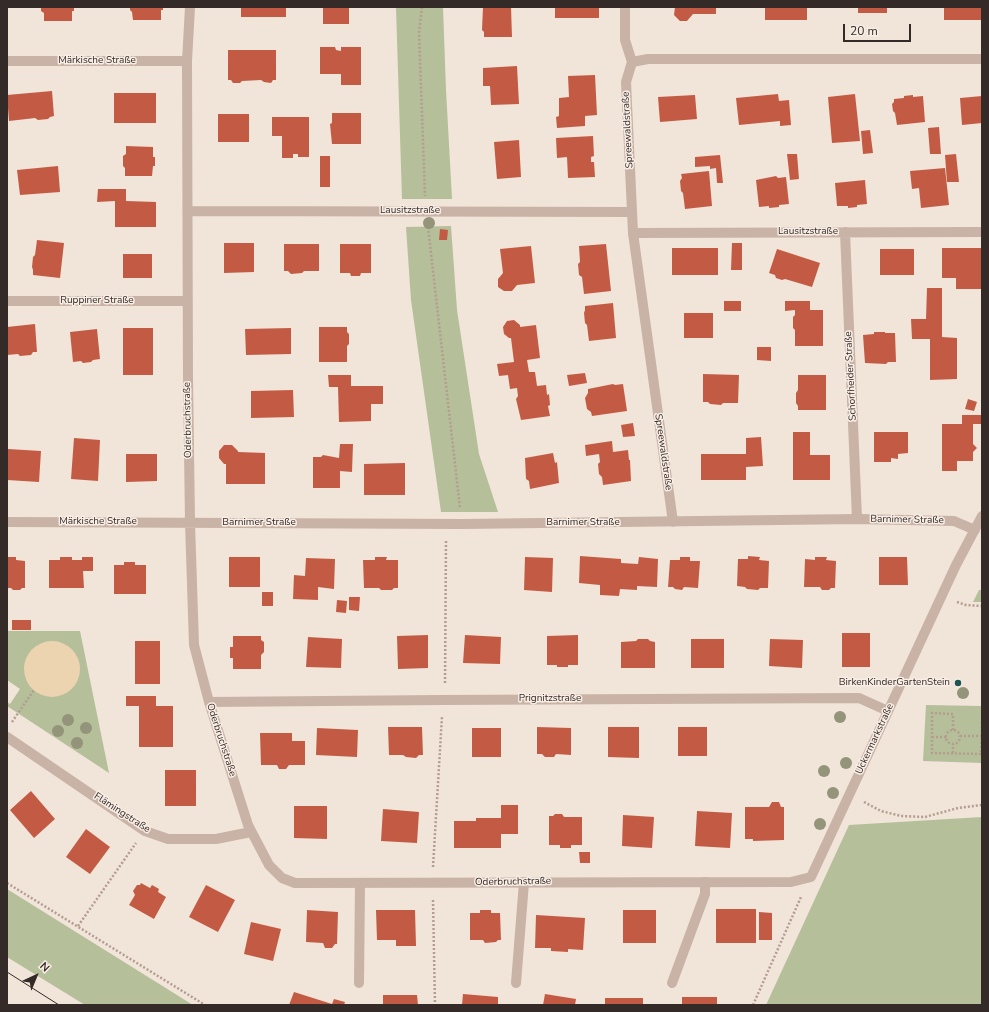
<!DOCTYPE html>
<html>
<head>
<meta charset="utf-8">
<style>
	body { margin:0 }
	#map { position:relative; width:989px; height:1012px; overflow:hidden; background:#f1e4d9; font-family:"Nunito Sans",sans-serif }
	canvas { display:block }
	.frame { position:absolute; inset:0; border:8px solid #342a27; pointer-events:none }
	.north { position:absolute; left:16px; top:956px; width:40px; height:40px; -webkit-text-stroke:3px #f9eee5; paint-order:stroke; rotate:44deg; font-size:11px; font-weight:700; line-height:16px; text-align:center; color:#342a27 }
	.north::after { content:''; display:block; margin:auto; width:14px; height:18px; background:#342a27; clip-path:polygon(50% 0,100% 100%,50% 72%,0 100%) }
	.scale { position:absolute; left:843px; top:24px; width:68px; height:18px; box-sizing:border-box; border:2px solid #342a27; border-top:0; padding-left:5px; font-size:12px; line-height:14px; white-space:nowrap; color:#342a27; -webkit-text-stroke:3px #f9eee5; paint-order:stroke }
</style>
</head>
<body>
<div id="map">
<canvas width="989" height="1012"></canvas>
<div class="frame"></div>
<div class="north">N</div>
<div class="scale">20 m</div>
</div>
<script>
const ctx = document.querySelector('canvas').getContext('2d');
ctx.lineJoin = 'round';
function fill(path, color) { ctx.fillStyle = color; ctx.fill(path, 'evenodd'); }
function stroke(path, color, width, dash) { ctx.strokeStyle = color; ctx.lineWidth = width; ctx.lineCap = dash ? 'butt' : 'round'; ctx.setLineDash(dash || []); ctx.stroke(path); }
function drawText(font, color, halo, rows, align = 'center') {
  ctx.font = font + ' "Nunito Sans",sans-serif'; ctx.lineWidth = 3; ctx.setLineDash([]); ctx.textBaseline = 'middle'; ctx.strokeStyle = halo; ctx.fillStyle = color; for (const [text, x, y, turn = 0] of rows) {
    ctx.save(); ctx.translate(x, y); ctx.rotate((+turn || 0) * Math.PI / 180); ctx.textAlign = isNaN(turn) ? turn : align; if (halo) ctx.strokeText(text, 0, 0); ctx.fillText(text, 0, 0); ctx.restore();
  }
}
const green = new Path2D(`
	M396,7H443L446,90L452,199H402Z
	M451,226L457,310L479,454L498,512H441L411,300L406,227Z
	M979,590H982V602H973Z
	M7,631H80L109,773L7,706V702L10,704L20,689L7,680Z
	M926,705L982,706V763L923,761Z
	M982,817V1005H766L849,825Z
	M7,889L193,1005H85L7,957Z`);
const sand = new Path2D(`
	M24 669a28 28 0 1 1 56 0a28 28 0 1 1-56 0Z`);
const building = new Path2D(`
	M41,7H74V11H72V21H44V13L41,11Z
	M130,7H163V10H161V20H133L132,12L130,10Z
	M241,7H286V17H241Z
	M323,7H349V24H323Z
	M483,7H511L512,37H484V32L482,30Z
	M555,7H599V18H555Z
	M675,7H716V14H693L687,21H680L674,15Z
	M765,7H807V20H765Z
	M858,7H887V13H858Z
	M944,7H982V20H944Z
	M320,47H335L336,50L341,51V47H361V85H341V74H320Z
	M228,50H276V80H273L271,83L264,82L261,80L242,81L240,83H233L231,80H228Z
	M517,66L519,104L491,105L490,86H483V68Z
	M595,75L597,115L585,116V126L557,128L556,117L559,116V98L569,97L568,76Z
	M52,91L54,116L50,117L48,119L38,120L35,118L9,121L7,95Z
	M114,93H156V123H114Z
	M778,94L779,101L789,100L791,125L780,126V121L739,125L736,98Z
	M855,94L860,141L832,143L828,97Z
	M695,95L697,119L660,122L658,97Z
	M913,95V97L923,96L925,122L897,125L895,113L893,111L892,104L894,102V99L904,98V96Z
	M982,96V123L962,125L960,98Z
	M332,113H361V144H332L330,124L332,123Z
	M218,114H249V142H218Z
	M272,117H309V157H298V154H293V158H282V136H272Z
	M939,127L941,154H930L928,128Z
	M870,130L873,153L863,154L861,131Z
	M593,136L594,156L591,157V162H594L595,177L568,178L567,157L557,158L556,138Z
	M519,140L521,177L497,179L494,142Z
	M126,146L153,147V157H155V166H153L152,176H125V168L123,166V156L126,154Z
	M787,154H797L799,179L790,180Z
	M956,154L959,182H947L945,155Z
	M720,155L723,183H717L716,168L710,169V166L695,167V157Z
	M320,156H330V187H320Z
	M58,166L60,192L20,195L17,170Z
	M945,168L949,205L921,208L919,188L912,189L910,171Z
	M709,171L712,206L685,209L683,193L681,191L680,181L682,178L681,174Z
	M776,176L778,178L786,177L789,204L779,205V207L769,208V206L759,207L756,180Z
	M865,180L867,204L857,205V207L848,208V206H837L835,183Z
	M98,189H126V201L156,202V227H115V201L97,202Z
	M440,229L448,230L447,240H439Z
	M37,240L64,243L60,278L33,275V270L32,267L33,257L35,255Z
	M224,243H254V272L224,273Z
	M732,243H742V270H731Z
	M284,244H319V271H304L302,273L291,274L288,271H284Z
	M340,244H371V273H361L360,276H351L350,273H340Z
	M606,244L611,291L584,294L582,277L579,275L578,264L580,262L579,246Z
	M531,246L535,283L517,285L512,291H504L498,287V279L503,273L500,249Z
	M672,248H718V275H672Z
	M942,248H981V289H956V278H942Z
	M777,249L820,263L812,287L785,279L782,280L776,278L775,275L769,273Z
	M880,249H914V275H880Z
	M123,254H152V278H123Z
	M927,288H942V337L957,338V379L930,380V339H912L911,319H926Z
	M724,301H741V311H724Z
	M785,301H810V310H823V346H795V330L793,328V317L795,315V310L785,311Z
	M613,303L616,338L589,341L587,325L585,323L584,313L585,310V306Z
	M684,313H713V338H684Z
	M514,320L520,325V327L536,325L540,358L527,360L529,372H535L537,386L546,385L547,395L549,394L550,405L548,406L550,416L521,420L516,399L518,396L517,388L510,389L508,375L499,376L497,364L514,362L511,338H509L504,334L503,327L507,321Z
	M35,324L37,352H33L31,355L20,356L18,354L7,355V327Z
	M319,327H347V332L349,334V344L347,346V362H319Z
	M123,328H153V375H123Z
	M291,328V354L246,355L245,329Z
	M97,329L100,359L93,360L91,362L83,363L81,361L73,362L70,332Z
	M874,332H885V333H895L896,362H888L886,364L865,363L863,335L874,334Z
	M757,347H771V361L757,360Z
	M585,373L587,383L569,386L567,375Z
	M703,374L739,375L738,403H723L721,405L710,404L708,402H703Z
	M328,375H351V386H383V404H371V421L339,422L338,387H329Z
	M798,375H826V410H798V406L796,403V393L798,390Z
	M613,384L615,385L623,384L627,411L592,416L591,412L587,409L585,398L588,393V389Z
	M293,390L294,417L251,418V391Z
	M968,399L977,402L974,411L965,409Z
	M962,415H982V424H973V444L977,448L973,452V461H957V471H942V424H962Z
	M633,423L635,436L623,437L621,425Z
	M793,432H810V455H830V480H793Z
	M874,432H908V453L898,454V459L891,458V462H874Z
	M761,437L763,466L746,467V480H701V454H746V438Z
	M74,438L100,440L98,481L71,479Z
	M612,441L613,452L628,450L629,460H630L631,481L603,485L602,477L599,474L598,464L600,462L599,454L586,456L585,445Z
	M340,444H353L352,472L340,471V488H313V457H321L323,455L339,458Z
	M224,445H232L238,451V452L265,453V484H226V464H224L219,458V451Z
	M8,449L41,451L39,482L7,480Z
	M553,453L555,463L557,462L559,483L530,489L529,481L526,479L525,458Z
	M126,454H157V481L126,482Z
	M405,463V495H364V464Z
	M580,556L621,559V563L638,564L639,557L658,559L657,587L637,586V590L620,589L619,596L600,595V585L579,583Z
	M748,556L760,557L759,560L769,561L768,588H760L758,590L747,589L745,587L737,586L738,559H748Z
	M7,557H16V560L25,561V588H22L20,590H13L11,588H7Z
	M60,557H72V560H82V557H93V571H83L84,588H49V560H60Z
	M229,557H260V587H229Z
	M375,557H387L386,560H398V588H394L392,590H381L379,588H364L363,560H375Z
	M525,557L553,558L552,592L524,590Z
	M680,557H690V561H700L698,588L684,587L682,590L675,589L673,587H668L670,560H680Z
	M815,557H827L826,560L836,561L835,588H831L829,590H822L820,587H804L805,559L815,560Z
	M879,557H907L908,585H879Z
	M306,558L335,559L334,589L318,587V600L293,599L294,575L305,576Z
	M124,562H135V565H146V594H114V565H124Z
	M262,592H273V606H262Z
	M349,597H360L359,611L349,610Z
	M337,600L347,601L346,613L336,612Z
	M12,620H31V630H12Z
	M842,633H870V667H842Z
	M428,635V668L398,669L397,636Z
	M465,635L501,637L500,664L463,663Z
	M578,635V665H568V667H557V665H547V636Z
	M233,636H261V640L264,642V652L261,655V669H233V658H230V647H233Z
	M308,637L342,639L341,668L306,667Z
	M638,639H648L650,641L655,642V668H621V642L636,641Z
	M691,639H724V668H691Z
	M770,639L803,640L802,668L769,666Z
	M135,641H160V684H135Z
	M126,696H156V706H173V747H139V706H126Z
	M388,727H422L423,755H419L416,758L406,757L403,755H389Z
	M537,727L571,728V755L556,754L554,757H545L542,754H537Z
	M608,727H639V758L608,757Z
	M678,727H707V756H678Z
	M317,728L358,730L357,757L316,755Z
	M472,728H501V757H472Z
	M260,733H292V741H305V765H289L286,769H279L277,765H261Z
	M165,770H196V806H165Z
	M31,791L55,819L34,838L10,810Z
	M772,802H779L781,807H784V840L753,841V839H745V807H769Z
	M501,805H518V834H501V848H454V821H476V818H501Z
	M294,806H327V839L294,838Z
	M383,809L419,812L417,843L381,841Z
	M697,811L732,813L730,848L695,846Z
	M555,814H562L564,817H582V845H571V848H560V845H549V816H553Z
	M623,815L654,817L652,848L622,846Z
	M86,829L110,847L90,874L66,857Z
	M579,852H590V863H580Z
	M141,883L150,888L152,885L159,889L158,892L166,897L154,919L129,905L135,895L133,891L137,885H140Z
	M206,885L235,900L218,932L189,917Z
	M716,909H756V943H716Z
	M307,910L338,912L337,944H335L332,948H325L323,943L306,942Z
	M376,910H415L416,946H396V940H377Z
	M480,910H491V913H500L501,940H498L496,942L485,943L483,940H470V913H480Z
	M623,910H656V943H623Z
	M759,912L772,913V940H759Z
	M536,915L585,918L583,950L568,949V952L551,951V948H535Z
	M251,922L281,929L273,961L244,954Z
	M294,992L332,1004L334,999L345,1002L344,1005H289Z
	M463,994L498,997V1005H462Z
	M545,994L576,999L575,1005H543Z
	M383,995H417L418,1005H383Z
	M682,997H717V1005H682Z
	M605,998H643V1005H605Z`);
const path = new Path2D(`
	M422,7L419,33L425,196
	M428,227L460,508
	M957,602L966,605L982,606
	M445,683L446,540
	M12,722L34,690
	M953,730V714L932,713V753L981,754L982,720
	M946 737a7 7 0 1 1 14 0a7 7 0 1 1-14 0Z
	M960,736H982
	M932,737H946
	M953,753V744
	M864,802L881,811L901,816L925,817L958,808L982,805
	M433,867L442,716
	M7,883L205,1005
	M433,900L435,1005
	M78,926L136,843
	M753,1005L801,897`);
const service = new Path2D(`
	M845,232L857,519
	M633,233L982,232
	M7,301H187
	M359,983L360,883
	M516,983L524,882
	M672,983L705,894V882`);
const minor = new Path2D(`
	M190,7L187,61L188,377L190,523L194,645L209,702L248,825L269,865L282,878L295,883L791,882L811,877L956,565L982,516
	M625,7V40L632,62
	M7,61H187
	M188,211L632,212
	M7,522L462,524L857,519L954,521L975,530
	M673,522L633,233L626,82L632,62L648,59H982
	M209,702L442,700L859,698L888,711
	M7,737L145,831L168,839H216L251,832`);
const tram = new Path2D(`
	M7,972L59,1005`);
const trees = [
	[429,223],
	[963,693],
	[840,717],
	[68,720],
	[86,728],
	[58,731],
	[77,743],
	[846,763],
	[824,771],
	[833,793],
	[820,824]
];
const markers = [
	[958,683,4,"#1d5555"]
];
const streetNames = [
	["Märkische Straße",97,61],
	["Spreewaldstraße",628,130,-93],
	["Lausitzstraße",410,211],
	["Lausitzstraße",808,232],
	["Ruppiner Straße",97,301],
	["Schorfheider Straße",851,376,-93],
	["Oderbruchstraße",188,420,-91],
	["Spreewaldstraße",663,452,82],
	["Barnimer Straße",907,520,1],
	["Märkische Straße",98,522],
	["Barnimer Straße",259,523],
	["Barnimer Straße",583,523],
	["Prignitzstraße",550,699],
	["Uckermarkstraße",875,739,-65],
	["Oderbruchstraße",221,740,72],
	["Flämingstraße",122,813,33],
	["Oderbruchstraße",513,882,-1]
];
const poiNames = [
	["BirkenKinderGartenStein",950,683]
];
fill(green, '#b5bf9a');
fill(sand, '#ecd4b0');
fill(building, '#c35b44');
stroke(path, '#b49d90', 2.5, [2, 2]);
stroke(service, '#c8b3a6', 10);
stroke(minor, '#c8b3a6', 10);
stroke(tram, '#342a27', 1);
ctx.fillStyle = '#939479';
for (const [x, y] of trees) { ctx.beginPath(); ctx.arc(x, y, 6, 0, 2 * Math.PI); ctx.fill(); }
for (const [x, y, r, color] of markers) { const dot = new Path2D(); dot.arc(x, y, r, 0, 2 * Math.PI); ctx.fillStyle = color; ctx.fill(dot); stroke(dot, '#f9eee5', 1.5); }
drawText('10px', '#342a27', '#f9eee5', streetNames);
drawText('10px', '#342a27', '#f9eee5', poiNames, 'right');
</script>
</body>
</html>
